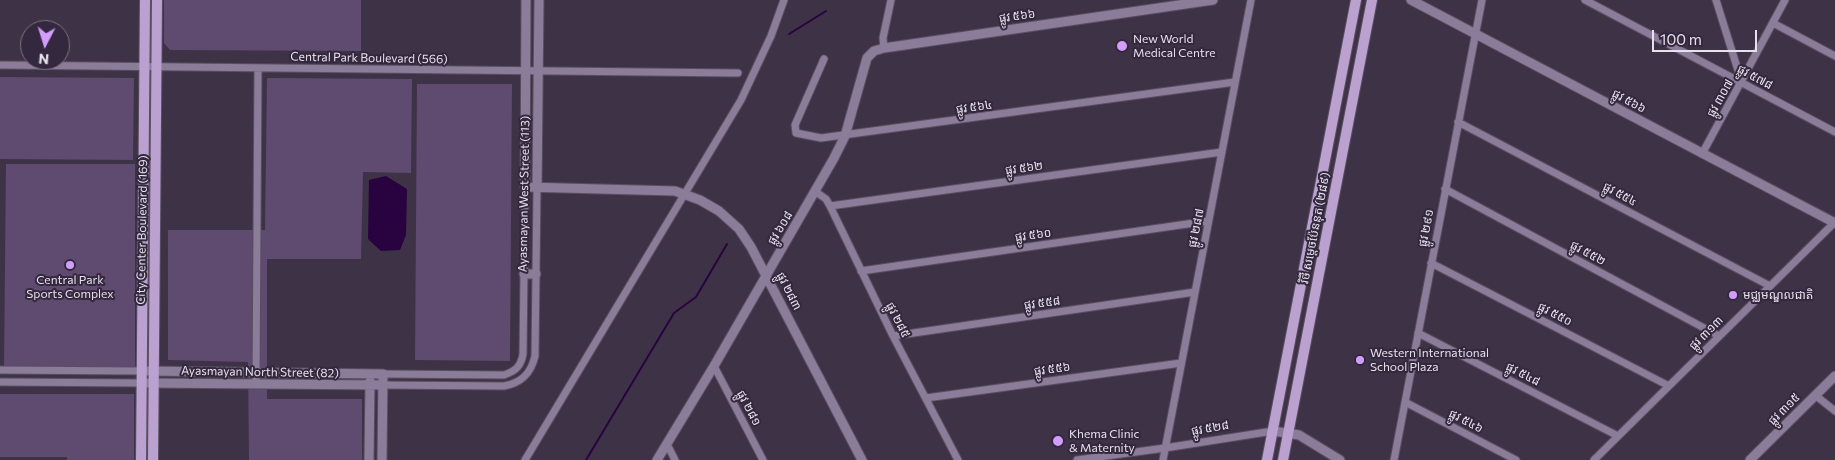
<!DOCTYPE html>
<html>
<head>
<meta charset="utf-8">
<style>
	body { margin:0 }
	#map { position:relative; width:1835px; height:460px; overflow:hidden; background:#3e3247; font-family:Commissioner,sans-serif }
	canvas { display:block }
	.north { position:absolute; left:20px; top:20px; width:50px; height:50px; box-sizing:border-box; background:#33283d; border:1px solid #7b7283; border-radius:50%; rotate:185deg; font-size:14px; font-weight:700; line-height:20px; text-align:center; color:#e7e0ed }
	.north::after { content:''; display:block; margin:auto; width:18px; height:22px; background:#d29dfd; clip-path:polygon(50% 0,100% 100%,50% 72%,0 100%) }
	.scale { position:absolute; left:1652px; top:30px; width:105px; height:22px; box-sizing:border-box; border:2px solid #e7e0ed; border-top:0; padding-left:6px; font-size:15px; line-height:18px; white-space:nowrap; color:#e7e0ed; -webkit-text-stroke:4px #33283d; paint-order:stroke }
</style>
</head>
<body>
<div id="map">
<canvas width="1835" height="460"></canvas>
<div class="north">N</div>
<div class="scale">100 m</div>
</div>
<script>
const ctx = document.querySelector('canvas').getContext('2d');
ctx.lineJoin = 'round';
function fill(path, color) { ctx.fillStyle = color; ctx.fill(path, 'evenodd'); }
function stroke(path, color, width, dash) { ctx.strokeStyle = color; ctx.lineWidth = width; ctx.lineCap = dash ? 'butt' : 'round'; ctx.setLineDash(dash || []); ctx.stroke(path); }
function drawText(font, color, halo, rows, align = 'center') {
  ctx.font = font + ' Commissioner,"Noto Sans Khmer",sans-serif'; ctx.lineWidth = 4; ctx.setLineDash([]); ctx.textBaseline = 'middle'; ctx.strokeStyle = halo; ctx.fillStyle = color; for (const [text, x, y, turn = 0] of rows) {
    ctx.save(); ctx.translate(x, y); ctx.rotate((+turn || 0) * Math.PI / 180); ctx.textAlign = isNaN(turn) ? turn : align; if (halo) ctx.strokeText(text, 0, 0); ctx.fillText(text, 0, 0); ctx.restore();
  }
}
const green = new Path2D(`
	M164,0H361V51L170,50L164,43Z
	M0,77L134,78L133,160L0,159Z
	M267,78L412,79L411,173L363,172L361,259H267V399H362V460H249L248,362L168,360V230H265Z
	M417,84H512L510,361L415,360Z
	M6,164H135V368L4,366Z
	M0,394H134V460H67V457H0Z`);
const water = new Path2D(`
	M386,176L407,189L406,235L400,250L381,251L368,239L369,180Z`);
const stream = new Path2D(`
	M789,34L826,11
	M586,460L674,313L696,297L727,244`);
const minor = new Path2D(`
	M1585,0L1835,132
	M1716,0L1742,83
	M1773,23L1835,56
	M884,48L883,38L891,0
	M824,59L795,125L796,133L821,138L1235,82
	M0,65L738,73
	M1458,122L1770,286
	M1702,154L1785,0
	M1445,189L1719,336
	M816,192L826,199L830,206L893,336L958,460
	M830,206L1222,152
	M1431,263L1669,386
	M861,271L1208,221
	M1418,333L1618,436
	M893,336L1195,292
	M714,366L763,460
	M0,370L142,371
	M383,374L504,375C516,371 521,366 523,354L525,187
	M0,382L142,383
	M256,384L258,68
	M383,385L504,386C522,383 531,373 535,356L537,188
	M1815,395L1835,411
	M926,398L1181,363
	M1405,402L1516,460
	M667,444L675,460
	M525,460L741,100L771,36L784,0
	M1077,460L1165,448L1273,431
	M1163,460L1251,0
	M1394,460L1482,0
	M1594,460L1835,222`);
const tertiary = new Path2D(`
	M526,0L525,187L675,191L700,200L719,211L739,229L751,247L862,460
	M1411,0L1835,223
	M537,188L539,0
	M524,274H536
	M147,371L383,374L382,460
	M147,383L383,385
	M1273,431L1299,435L1340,460
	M369,460L370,381
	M657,460L714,366L834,158L845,136L867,58L874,51L884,48L1213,0
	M1750,460L1835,376`);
const secondary = new Path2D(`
	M141,460L145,0
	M153,460L157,0
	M1267,460L1356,0
	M1283,460L1372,0`);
const markers = [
	[1122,46,6,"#d29dfd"],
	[70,265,5,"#d29dfd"],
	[1733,295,5,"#d29dfd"],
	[1360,360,5,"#d29dfd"],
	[1058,441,6,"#d29dfd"]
];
const streetNames = [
	["ផ្លូវ ៥៦៦",1017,16,-8],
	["Central Park Boulevard (566)",369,58,1],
	["ផ្លូវ ៥៧៨",1755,77,28],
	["ផ្លូវ ៣០៧",1720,98,-61],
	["ផ្លូវ ៥៦៦",1629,101,28],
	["ផ្លូវ ៥៦៤",974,107,-8],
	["ផ្លូវ ៥៦២",1024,168,-8],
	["Ayasmayan West Street (113)",524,194,-89],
	["ផ្លូវ ៥៥៤",1620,194,28],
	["ផ្លូវ ៦០៨",780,228,-59],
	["ផ្លូវ ២៨៧",1196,228,-79],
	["វិថី សម្តេចប៉ែននុត (២៨៩)",1315,228,-79],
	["ផ្លូវ ២៩១",1426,228,-79],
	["City Center Boulevard (169)",142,230,-89],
	["ផ្លូវ ៥៦០",1033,235,-8],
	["ផ្លូវ ៥៥២",1588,253,28],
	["ផ្លូវ ២៨៣",789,291,63],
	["ផ្លូវ ៥៥៨",1042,303,-8],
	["ផ្លូវ ៥៥០",1555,314,27],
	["ផ្លូវ ២៨៥",898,320,63],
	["ផ្លូវ ៣១៣",1706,333,-45],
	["ផ្លូវ ៥៥៦",1052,369,-8],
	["Ayasmayan North Street (82)",260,372,1],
	["ផ្លូវ ៥៤៨",1523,374,27],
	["ផ្លូវ ២៨១",749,408,62],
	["ផ្លូវ ៣១៥",1784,409,-45],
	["ផ្លូវ ៥៤៦",1466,421,27],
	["ផ្លូវ ៥២៨",1210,428,-10]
];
const poiNames = [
	["New World",1133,39],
	["Medical Centre",1133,53],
	["Central Park",70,280,"center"],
	["Sports Complex",70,294,"center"],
	["មជ្ឈមណ្ឌលជាតិ",1743,295],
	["Western International",1370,353],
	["School Plaza",1370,367],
	["Khema Clinic",1069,434],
	["& Maternity",1069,448]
];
fill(green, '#5f4a70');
fill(water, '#29033f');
stroke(stream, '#29033f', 2);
stroke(minor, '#594e62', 9);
stroke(tertiary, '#594e62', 11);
stroke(secondary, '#594e62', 12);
stroke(minor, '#8b7c99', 7);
stroke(tertiary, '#8b7c99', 9);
stroke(secondary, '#baa1d0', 10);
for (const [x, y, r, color] of markers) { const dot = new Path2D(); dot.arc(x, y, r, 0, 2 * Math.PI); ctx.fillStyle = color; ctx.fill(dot); stroke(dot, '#33283d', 2); }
drawText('12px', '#e7e0ed', '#33283d', streetNames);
drawText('12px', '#e7e0ed', '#33283d', poiNames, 'left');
</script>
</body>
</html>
